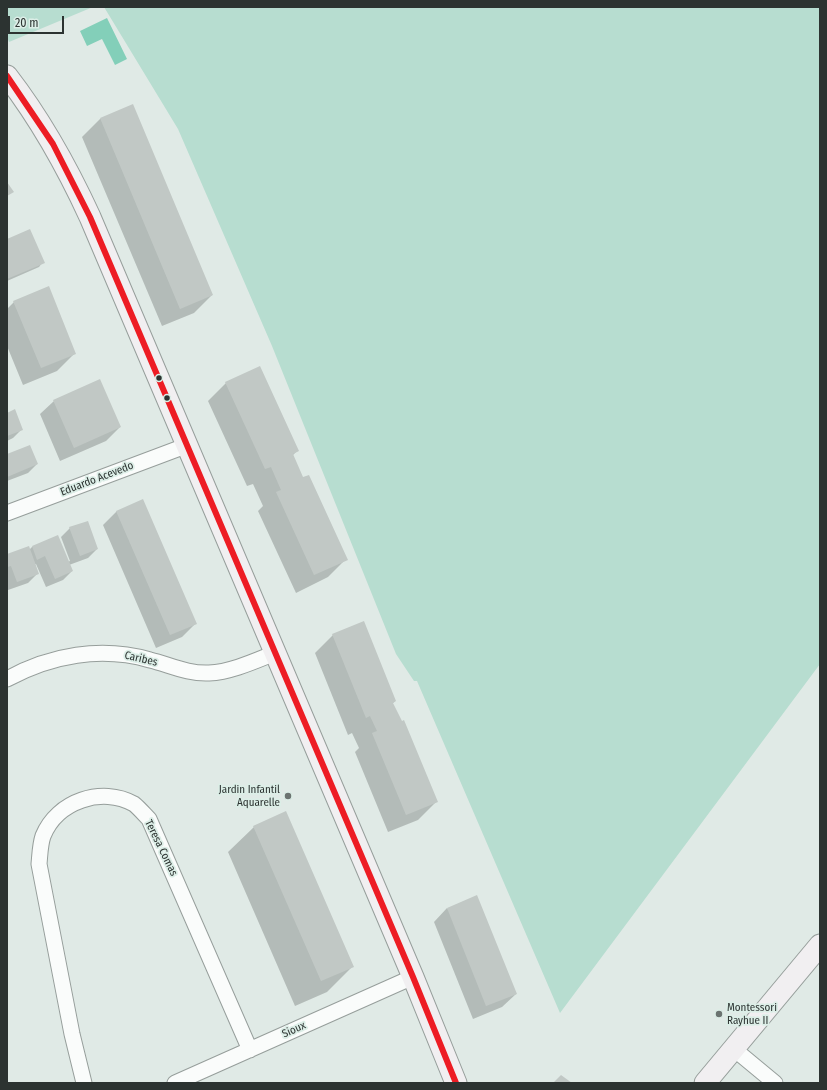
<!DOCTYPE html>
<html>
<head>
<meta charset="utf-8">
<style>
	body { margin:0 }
	#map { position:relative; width:827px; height:1090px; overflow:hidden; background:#e0eae6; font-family:"Fira Sans Condensed",sans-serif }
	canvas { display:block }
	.frame { position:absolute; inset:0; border:8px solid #2c3331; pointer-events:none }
	.scale { position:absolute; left:8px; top:16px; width:56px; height:18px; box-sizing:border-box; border:2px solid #2c3331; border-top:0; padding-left:5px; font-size:12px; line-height:14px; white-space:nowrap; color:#2c3331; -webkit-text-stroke:3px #dceee7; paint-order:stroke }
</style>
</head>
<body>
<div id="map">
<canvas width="827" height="1090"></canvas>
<div class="frame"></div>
<div class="scale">20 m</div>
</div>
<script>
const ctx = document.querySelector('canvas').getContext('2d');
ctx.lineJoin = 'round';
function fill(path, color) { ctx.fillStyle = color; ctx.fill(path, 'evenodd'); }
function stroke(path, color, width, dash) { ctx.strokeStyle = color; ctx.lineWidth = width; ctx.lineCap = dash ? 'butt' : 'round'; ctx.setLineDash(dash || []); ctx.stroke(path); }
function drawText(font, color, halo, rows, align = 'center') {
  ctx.font = font + ' "Fira Sans Condensed",sans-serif'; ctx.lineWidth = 3.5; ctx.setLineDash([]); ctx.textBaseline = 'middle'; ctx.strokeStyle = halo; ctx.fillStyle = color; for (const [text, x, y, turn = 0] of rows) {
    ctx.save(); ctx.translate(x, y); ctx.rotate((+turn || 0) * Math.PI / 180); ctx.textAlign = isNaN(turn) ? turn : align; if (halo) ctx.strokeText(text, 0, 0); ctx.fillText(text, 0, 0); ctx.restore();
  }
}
const green = new Path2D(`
	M7,7H93L9,42L7,37Z
	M104,7H820V664L560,1013L417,681H414L396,654L272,346L178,129Z`);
const water = new Path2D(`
	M107,18L127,59L115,65L102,39L87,46L80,31Z`);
const shadow = new Path2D(`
	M132,106L212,295L194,313L162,326L82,137L100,119Z
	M7,240L43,262L39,267L7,281Z
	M14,302L75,353L57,371L23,385L7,346V309Z
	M226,383L297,451L292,456L302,479L346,559L328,577L296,593L258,511L263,506L253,484L247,486L208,401Z
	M54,401L120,427L106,441L60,461L40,414Z
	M7,414L22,429L13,438L7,441Z
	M7,455L37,464L28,473L7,481Z
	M117,511L196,623L182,637L156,648L103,525Z
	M70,528L97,549L88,558L69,565L72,571L63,580L46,587L36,564L34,565L37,574L28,583L8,590L7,555L29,550L32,547L57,537L68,562L70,561L61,537Z
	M333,635L395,701L392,704L436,802L418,820L388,832L355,752L359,748L352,733L348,735L315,653Z
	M254,827L352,967L327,992L295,1006L228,852Z
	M447,908L516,994L502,1007L473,1019L434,922Z`);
const building = new Path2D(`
	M133,104L213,295L180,309L100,118Z
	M7,182L14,192L7,196Z
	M30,229L45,263L7,279V239Z
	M49,286L76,354L41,368L13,301Z
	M260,366L299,451L293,454L303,477L309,475L348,560L314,575L276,492L281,490L271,467L265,469L225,382Z
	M100,379L121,427L74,448L53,400Z
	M15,409L23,430L7,436V413Z
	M30,445L38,464L7,477V454Z
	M143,499L197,624L170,635L116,511Z
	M88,521L98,549L80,556L69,527Z
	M58,535L73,571L55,579L45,556L37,560L32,546Z
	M29,546L39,574L17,582L11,566L7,567V554Z
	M364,621L396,701L393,703L402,721L404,720L438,802L406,815L372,733L377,731L370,716L366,718L332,634Z
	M286,811L354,967L321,981L253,826Z
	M477,895L517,994L486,1006L447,908Z
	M561,1075L572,1083H553Z`);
const street = new Path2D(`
	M7,513L188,445
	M7,679C51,655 101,646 150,660C170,665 188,674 209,673C231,672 255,661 275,653
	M734,1049L775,1083
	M84,1083L72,1034L39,864C40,854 40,845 43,836C57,801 102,786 134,804C139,808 145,815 149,819L250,1050
	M175,1083L413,977`);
const secondary = new Path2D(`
	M7,76C41,120 67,167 90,217L413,977L456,1083
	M705,1083L820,945`);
const bus1 = new Path2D(`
	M7,76L53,144L90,217L413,977L456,1083`);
const markers = [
	[159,378,3.5,"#2c3331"],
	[167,398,3.5,"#2c3331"],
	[288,796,4,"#6b7370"],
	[719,1014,4,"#6b7370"]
];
const streetNames = [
	["Eduardo Acevedo",97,479,-21],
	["Caribes",141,659,13],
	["Teresa Comas",161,848,64],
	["Sioux",294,1030,-24]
];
const poiNames = [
	["Jardin Infantil",280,790],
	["Aquarelle",280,803],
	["Montessori",727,1008,"left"],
	["Rayhue II",727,1021,"left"]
];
fill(green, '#b7ddd0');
fill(water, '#83cfb9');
fill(shadow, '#0003');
fill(building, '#c1c8c5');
stroke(street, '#969e9b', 17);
stroke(secondary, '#969e9b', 23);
stroke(street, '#fafcfb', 15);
stroke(secondary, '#f1eff1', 21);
stroke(bus1, '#ed1c24', 6);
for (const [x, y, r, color] of markers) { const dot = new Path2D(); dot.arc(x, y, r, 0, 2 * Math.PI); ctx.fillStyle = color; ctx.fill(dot); stroke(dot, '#dceee7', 1.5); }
drawText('11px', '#2c3331', '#dceee7', streetNames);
drawText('11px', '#2c3331', '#dceee7', poiNames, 'right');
</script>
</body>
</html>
